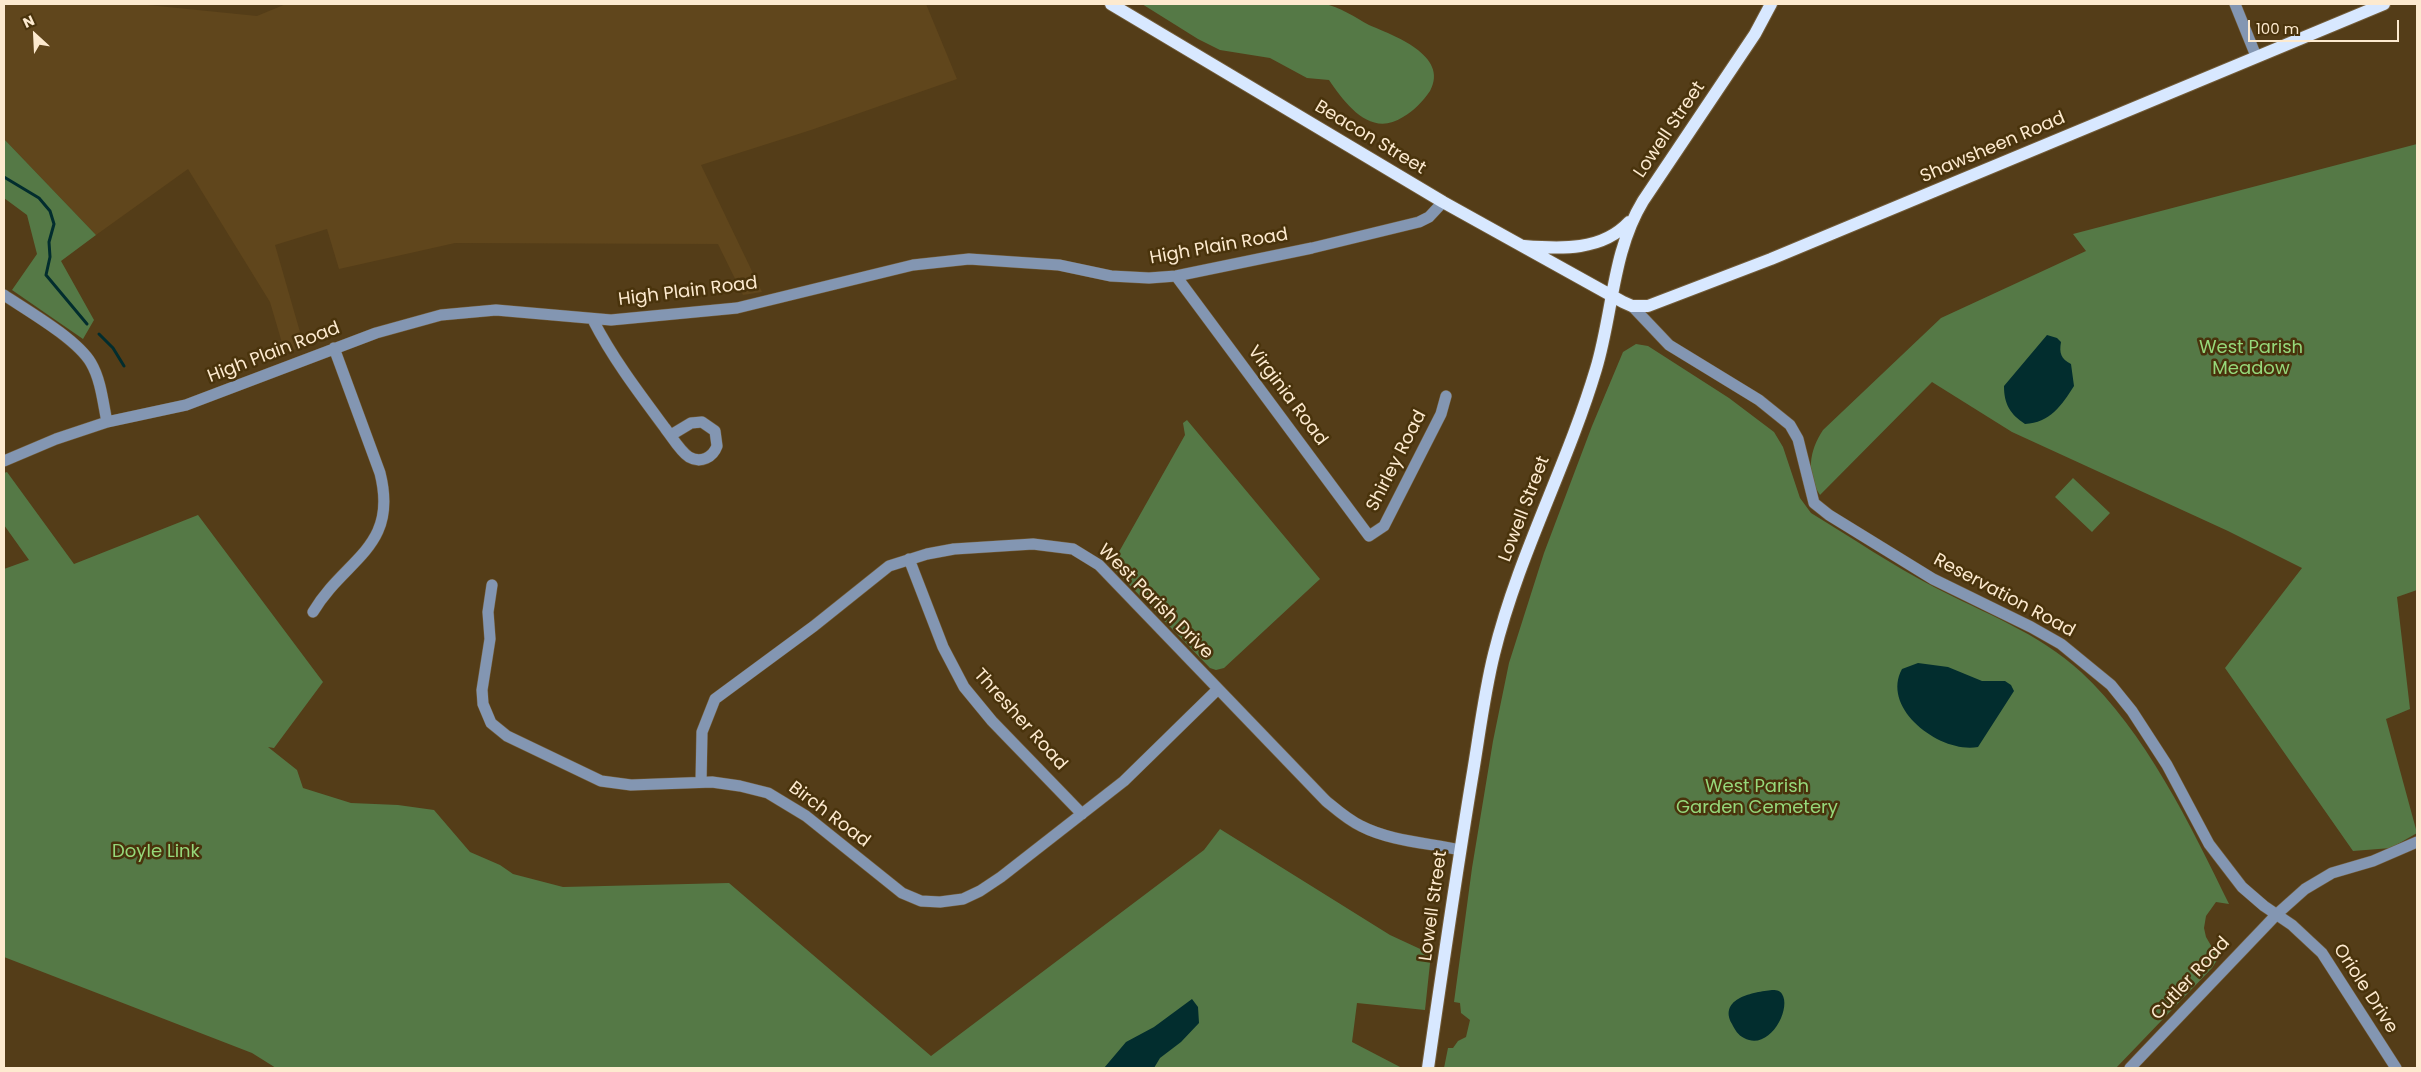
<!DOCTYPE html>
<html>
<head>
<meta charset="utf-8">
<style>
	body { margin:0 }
	#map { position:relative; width:2421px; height:1072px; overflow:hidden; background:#543d18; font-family:Poppins,sans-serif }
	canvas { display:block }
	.frame { position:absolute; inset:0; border:5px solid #fdeacf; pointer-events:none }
	.north { position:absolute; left:10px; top:10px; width:50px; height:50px; -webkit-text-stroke:4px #49330c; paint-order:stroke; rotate:335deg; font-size:14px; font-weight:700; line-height:20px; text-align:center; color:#fdeacf }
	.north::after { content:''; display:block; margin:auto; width:18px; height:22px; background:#fdeacf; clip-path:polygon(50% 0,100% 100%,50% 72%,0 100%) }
	.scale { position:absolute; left:2248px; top:20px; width:151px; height:22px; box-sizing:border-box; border:2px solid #fdeacf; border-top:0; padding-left:6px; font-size:15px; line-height:18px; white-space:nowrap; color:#fdeacf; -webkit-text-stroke:4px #49330c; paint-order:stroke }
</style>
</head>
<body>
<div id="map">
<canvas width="2421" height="1072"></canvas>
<div class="frame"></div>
<div class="north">N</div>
<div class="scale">100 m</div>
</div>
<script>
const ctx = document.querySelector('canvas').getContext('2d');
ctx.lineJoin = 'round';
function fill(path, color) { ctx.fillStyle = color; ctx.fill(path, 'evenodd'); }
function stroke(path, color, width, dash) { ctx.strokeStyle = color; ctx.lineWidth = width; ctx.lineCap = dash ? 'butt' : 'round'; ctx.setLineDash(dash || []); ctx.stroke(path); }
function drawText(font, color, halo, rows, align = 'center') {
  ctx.font = font + ' Poppins,sans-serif'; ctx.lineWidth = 5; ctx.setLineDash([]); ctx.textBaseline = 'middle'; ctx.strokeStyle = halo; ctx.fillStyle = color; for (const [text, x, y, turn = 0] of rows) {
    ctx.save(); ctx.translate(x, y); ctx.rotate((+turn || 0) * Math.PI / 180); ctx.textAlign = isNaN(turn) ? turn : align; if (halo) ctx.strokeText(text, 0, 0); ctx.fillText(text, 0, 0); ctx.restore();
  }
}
const built = new Path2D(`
	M4,4H138L257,16L286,4H926L957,79L811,130L701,165L762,292L743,295L718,244L455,243L339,269L327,229L275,245L304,346L285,353L270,302L188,169L96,235L4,139Z`);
const green = new Path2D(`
	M1142,4C1185,4 1228,4 1271,4C1288,4 1308,1 1324,4C1339,6 1356,18 1369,25C1392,35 1450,55 1430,91C1423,101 1414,111 1403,117C1371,138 1346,105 1329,80L1307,78L1270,58L1220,50L1198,39Z
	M4,139L96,235L61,261L94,320L83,339L12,290L37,254L27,215L4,198Z
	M2417,144V590L2397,597L2410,709L2386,719L2417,833L2391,848L2353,851L2225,668L2302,568L2228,531L2012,432L1932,382L1820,495C1806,474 1809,451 1823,430L1941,318L2086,251L2073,234Z
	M1636,344L1648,346L1729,398L1774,432L1783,447L1800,498L1811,513C1852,538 1892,565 1934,587C1984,613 2039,633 2081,672C2145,731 2191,826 2229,904L2216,902L2206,916L2204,928L2206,937L2213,949L2218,950L2217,960L2212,968L2116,1068H1444L1448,1048H1453L1458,1041L1466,1037L1470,1020L1461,1013L1460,1003L1454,1002L1472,868L1493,741L1509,663L1544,553L1592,426L1623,352Z
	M1187,420L1320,579L1224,668L1216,670L1210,668L1111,566L1185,435L1183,423Z
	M7,472L74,564L198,515L323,682L274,748L268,747L297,770L303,788L351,803L398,805L434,810L470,852L500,865L513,874L563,887L729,883L931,1056L1204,850L1220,829L1390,935L1431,954L1425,1010L1357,1003L1352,1042L1402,1068H276L252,1053L4,957V569L29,560L4,525V473Z
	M2073,478L2110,513L2092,532L2055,497Z`);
const water = new Path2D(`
	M2047,335L2057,338L2061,342C2059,353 2061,359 2071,364L2074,386C2062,405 2050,423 2025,424C2010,414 2004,404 2004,386Z
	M1918,663L1948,667L1982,681H2005L2011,685L2014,691L1978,747C1941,754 1880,709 1902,669Z
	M1772,990C1775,990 1780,990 1782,994C1792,1009 1769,1052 1744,1038C1738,1035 1735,1030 1732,1024C1718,998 1754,992 1772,990Z
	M1192,999L1198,1007L1199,1023L1181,1042L1160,1058L1154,1068H1104L1126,1042L1154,1027Z`);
const stream = new Path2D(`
	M4,177L39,198L50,211L54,224L49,242L50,257L46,275L87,324
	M99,334L113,348L124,366`);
const minor = new Path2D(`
	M2235,4L2256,56
	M1176,276L1369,536L1384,526L1441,414L1446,396
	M4,295C28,311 77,339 91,363C101,380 103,403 107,422
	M1632,306L1669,345L1759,400L1790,425L1798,439L1814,503L1829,515L1933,579L2031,627L2061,644L2111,685L2132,711L2167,765L2209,844L2242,887L2264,906L2292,925L2322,953L2396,1068
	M593,320C613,359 639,393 665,428C672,437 680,451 689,457C701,464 713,457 717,446L715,431L702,422L691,423L671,435
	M4,461L56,439L107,422L186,405L376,333L441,315L496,310L611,320L737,308L913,265L969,259L1059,265L1111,276L1149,278L1176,276L1312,248L1419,222L1429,217L1443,202
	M909,559L943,647L964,687L992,721L1082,814
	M492,585L488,612L490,639L482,690L483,704L491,723L507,736L601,781L631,785L712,782L740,786L768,793L806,816L902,893L921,901L940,902L963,899L980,891L1001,877L1124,781L1217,690
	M313,612C345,558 399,548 380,473L334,348
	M701,782L702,732L715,699L814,626L889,566L927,554L954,549L1033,544L1073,549L1099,565L1326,801C1337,810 1348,820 1361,826C1390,841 1428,843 1460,850
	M2130,1068L2277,914L2305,889L2332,873L2373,861L2417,842`);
const major = new Path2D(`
	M1111,4L1443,202L1623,302L1632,306H1648L1771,259L2384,4
	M1524,246C1561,249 1602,251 1629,222
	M1428,1068C1442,971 1456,875 1472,778C1479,737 1484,694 1494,654C1518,556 1567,466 1596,369C1613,313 1612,252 1643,201L1755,34L1771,4`);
const streetNames = [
	["Lowell Street",1670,130,-56],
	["Beacon Street",1370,138,31],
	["Shawsheen Road",1993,148,-23],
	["High Plain Road",1219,247,-10],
	["High Plain Road",688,292,-7],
	["High Plain Road",274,353,-21],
	["Virginia Road",1287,396,53],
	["Shirley Road",1397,461,-63],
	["Lowell Street",1525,509,-69],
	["Reservation Road",2004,596,28],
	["West Parish Drive",1155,602,45],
	["Thresher Road",1020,720,48],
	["Birch Road",829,815,37],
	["Lowell Street",1434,906,-82],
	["Cutler Road",2191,979,-47],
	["Oriole Drive",2365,989,57]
];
const parkNames = [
	["West Parish",2251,348],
	["Meadow",2251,369],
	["West Parish",1757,787],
	["Garden Cemetery",1757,808],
	["Doyle Link",156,852]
];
fill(built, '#60461c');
fill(green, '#557946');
fill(water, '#022d2e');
stroke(stream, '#022d2e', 3);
stroke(minor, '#725c39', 12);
stroke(major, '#725c39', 14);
stroke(minor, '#8396b2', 11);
stroke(major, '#d8e8ff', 12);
drawText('18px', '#fdeacf', '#49330c', streetNames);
drawText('18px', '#96d87a', '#49330c', parkNames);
</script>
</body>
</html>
